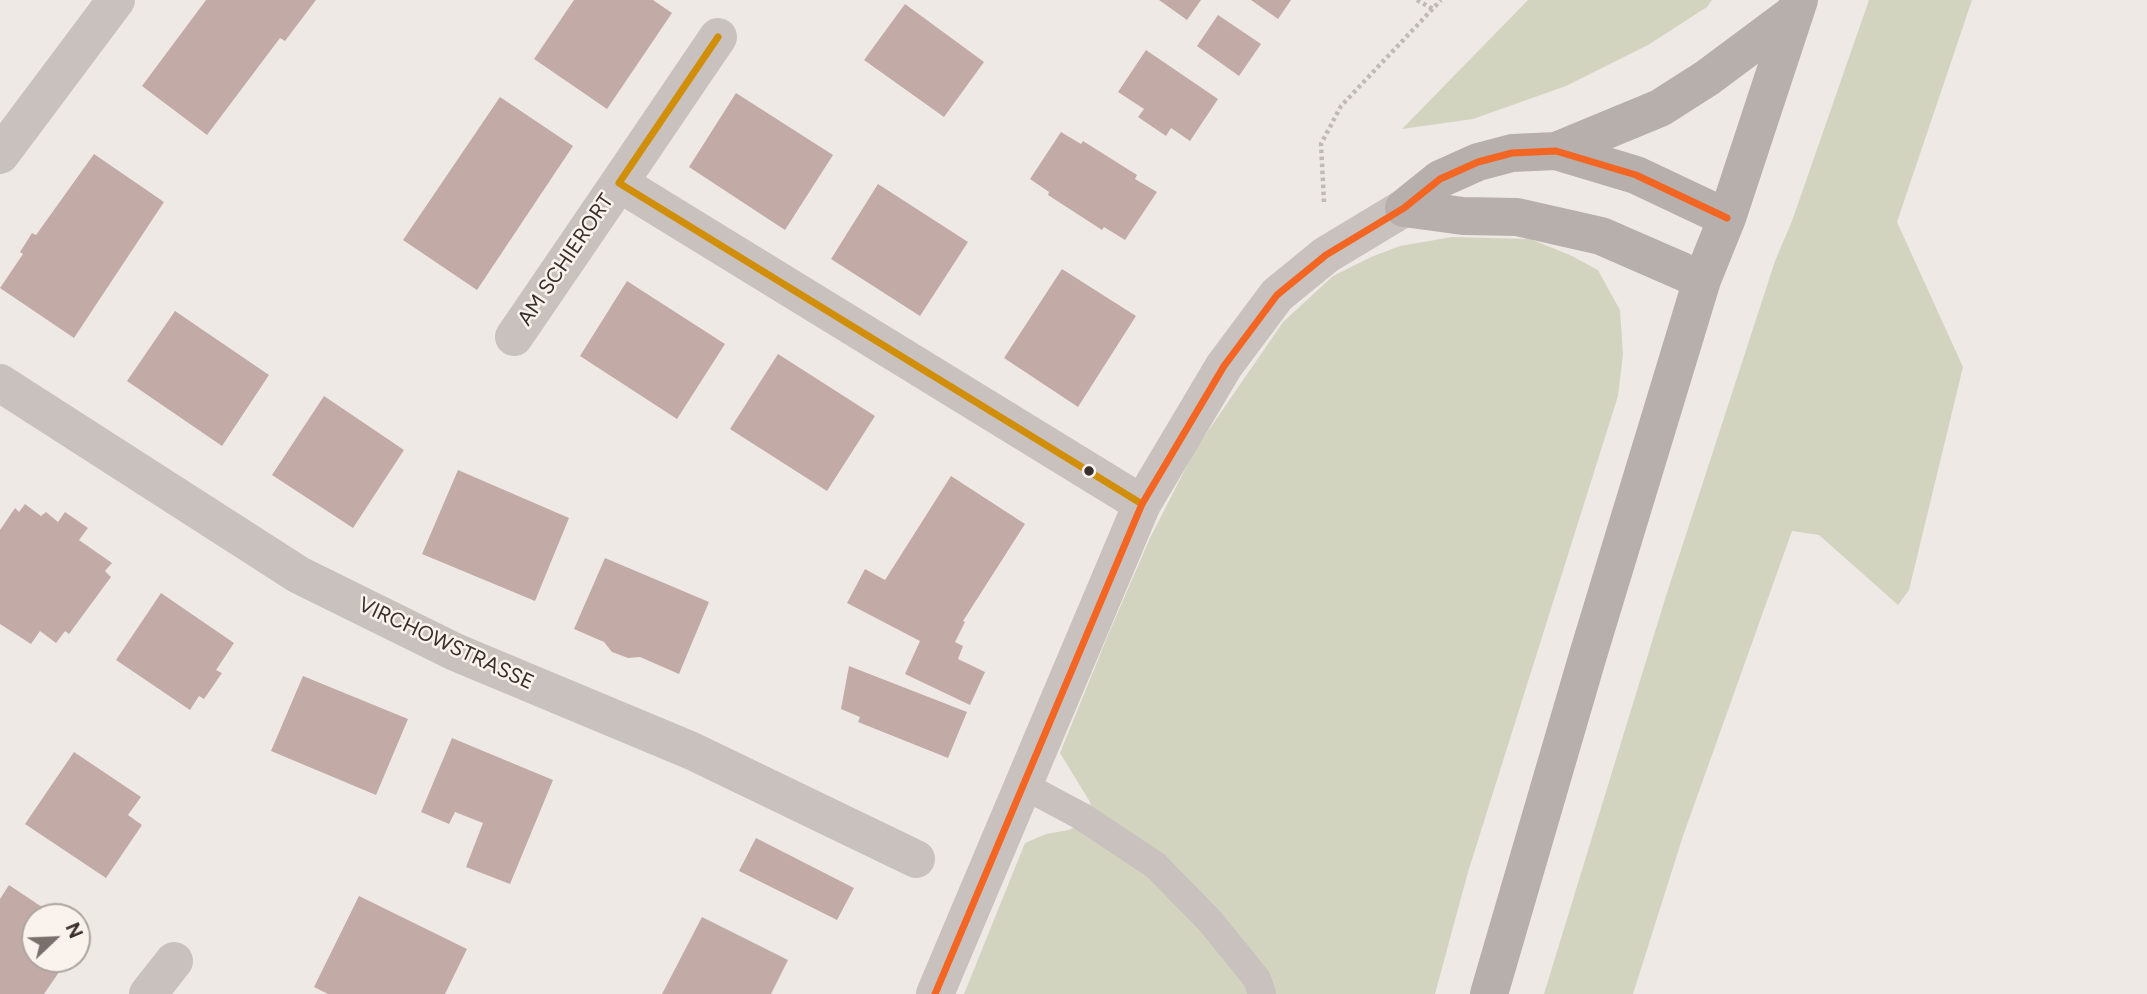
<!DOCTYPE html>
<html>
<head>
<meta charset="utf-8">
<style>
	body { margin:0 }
	#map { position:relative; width:2147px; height:994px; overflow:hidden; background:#efe9e5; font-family:Figtree,sans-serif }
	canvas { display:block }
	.north { position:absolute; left:21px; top:903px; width:70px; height:70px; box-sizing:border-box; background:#faf3ed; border:2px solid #ada49f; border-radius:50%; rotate:67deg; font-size:19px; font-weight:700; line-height:28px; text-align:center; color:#3a2e2b }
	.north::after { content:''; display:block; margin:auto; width:24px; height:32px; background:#796f6c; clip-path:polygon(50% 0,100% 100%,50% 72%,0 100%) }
</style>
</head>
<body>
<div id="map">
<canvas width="2147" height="994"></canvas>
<div class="north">N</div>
</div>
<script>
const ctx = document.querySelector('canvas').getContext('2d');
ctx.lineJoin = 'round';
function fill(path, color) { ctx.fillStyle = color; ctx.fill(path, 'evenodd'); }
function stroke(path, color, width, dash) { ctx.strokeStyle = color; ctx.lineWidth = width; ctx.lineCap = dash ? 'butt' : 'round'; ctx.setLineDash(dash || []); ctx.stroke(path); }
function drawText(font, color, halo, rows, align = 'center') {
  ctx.font = font + ' Figtree,sans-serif'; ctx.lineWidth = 5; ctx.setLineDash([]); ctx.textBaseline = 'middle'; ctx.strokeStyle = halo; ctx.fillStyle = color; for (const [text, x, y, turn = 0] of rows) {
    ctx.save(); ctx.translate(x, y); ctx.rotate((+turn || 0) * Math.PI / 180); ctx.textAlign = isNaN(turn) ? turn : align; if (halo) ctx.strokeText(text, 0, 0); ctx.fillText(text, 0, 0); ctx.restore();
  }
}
const green = new Path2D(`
	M1528,0H1712L1707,7L1648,45L1566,86L1473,119L1402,129Z
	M1869,0H1972L1897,222L1963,367L1909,590L1898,605L1819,535L1792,531L1683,836L1633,994H1544L1665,599L1775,261L1792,221Z
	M1452,237L1530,239L1570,255L1598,270L1620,310L1623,354L1618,396L1468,872L1435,994H964L1025,843L1046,834L1069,830L1093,816L1090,802L1060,753L1108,635L1150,538L1195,450L1283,322L1333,276L1371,257L1400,246Z`);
const building = new Path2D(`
	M206,0H316L285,41L280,38L207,135L142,86Z
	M574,0H653L672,13L607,109L534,59Z
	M1159,0H1201L1187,20Z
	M1251,0H1291L1278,19Z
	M905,4L984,62L944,117L864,60Z
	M1218,15L1261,44L1239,76L1197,46Z
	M1146,50L1218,99L1190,141L1171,128L1166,136L1138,117L1144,109L1118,92Z
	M736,93L833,155L785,230L689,167Z
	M500,97L573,146L477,290L403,240Z
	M1061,132L1081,144L1083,141L1137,175L1135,179L1157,192L1125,240L1104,227L1102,230L1048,195L1049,192L1030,179Z
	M94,154L164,202L74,338L0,288L23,254L20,252L32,233L36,235Z
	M878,184L968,242L920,316L831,259Z
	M1062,269L1136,316L1078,407L1004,358Z
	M627,281L725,344L677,419L580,356Z
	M175,311L269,375L222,446L127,381Z
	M778,354L875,416L827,491L730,429Z
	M324,396L404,450L353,528L272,475Z
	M458,470L569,518L535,601L422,554Z
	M951,476L1025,524L963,621L965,622L955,642L963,646L958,659L985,672L970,705L905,674L920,641L847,603L865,569L885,580Z
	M25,504L41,516L46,512L58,522L65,512L88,528L79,540L112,563L105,571L111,577L69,634L65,631L56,643L40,631L31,644L0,624V530L15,508L19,512Z
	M605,558L709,602L679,674L640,657L628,658L612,652L604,642L574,629Z
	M161,593L234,643L216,670L222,673L204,699L199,696L190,710L116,660Z
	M849,666L967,712L948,758L858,722L860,717L841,709Z
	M303,676L408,719L376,795L271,751Z
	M452,738L553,780L510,884L466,867L483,823L455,812L449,824L421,812Z
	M74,752L141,797L128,815L142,825L106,878L25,824Z
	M756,838L854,888L837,920L739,871Z
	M9,885L57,917H35V959H68L44,994H0V899Z
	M359,896L467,949L445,994H328L314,987Z
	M702,917L788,960L771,994H662Z`);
const path = new Path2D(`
	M1417,0L1433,9
	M1324,202L1321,144L1341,106L1441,0`);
const lane = new Path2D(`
	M1023,785L1081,816L1155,865L1210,921L1257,979L1262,994`);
const street = new Path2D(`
	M718,37L619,183L1142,504
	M0,155L116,0
	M514,337L619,183
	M0,383L299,575L455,652L692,751L916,859
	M148,994L174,961
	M935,994L1142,504L1224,366L1277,295L1326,255L1404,208`);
const primary = new Path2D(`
	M1556,151L1660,108L1707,78L1793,14
	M1404,208L1440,179L1478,162L1512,153L1556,151L1636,175L1727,218
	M1404,208L1463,216L1517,217L1601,236L1702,280
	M1489,994L1588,655L1702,280L1727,218L1799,0`);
const bus1 = new Path2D(`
	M718,37L619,183L1142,504`);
const bus2 = new Path2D(`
	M935,994L1142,504L1224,366L1277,295L1326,255L1404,208L1440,179L1478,162L1512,153L1556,151L1636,175L1727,218`);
const markers = [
	[1089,471,6,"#3a2e2b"]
];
const streetNames = [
	["AM SCHIERORT",566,260,-56],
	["VIRCHOWSTRASSE",446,644,25]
];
fill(green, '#d2d4bf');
fill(building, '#c2aba7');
stroke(path, '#c1b9b5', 4.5, [3.5, 3.5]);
stroke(lane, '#c8c1bd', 28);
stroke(street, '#c8c1bd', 38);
stroke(primary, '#b7afac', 38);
stroke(bus1, '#d18e09', 7);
stroke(bus2, '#f26522', 7);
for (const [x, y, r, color] of markers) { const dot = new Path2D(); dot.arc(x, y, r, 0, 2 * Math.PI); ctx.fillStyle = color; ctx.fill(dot); stroke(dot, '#faf3ed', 2.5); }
drawText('21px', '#3a2e2b', '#faf3ed', streetNames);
</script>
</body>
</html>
